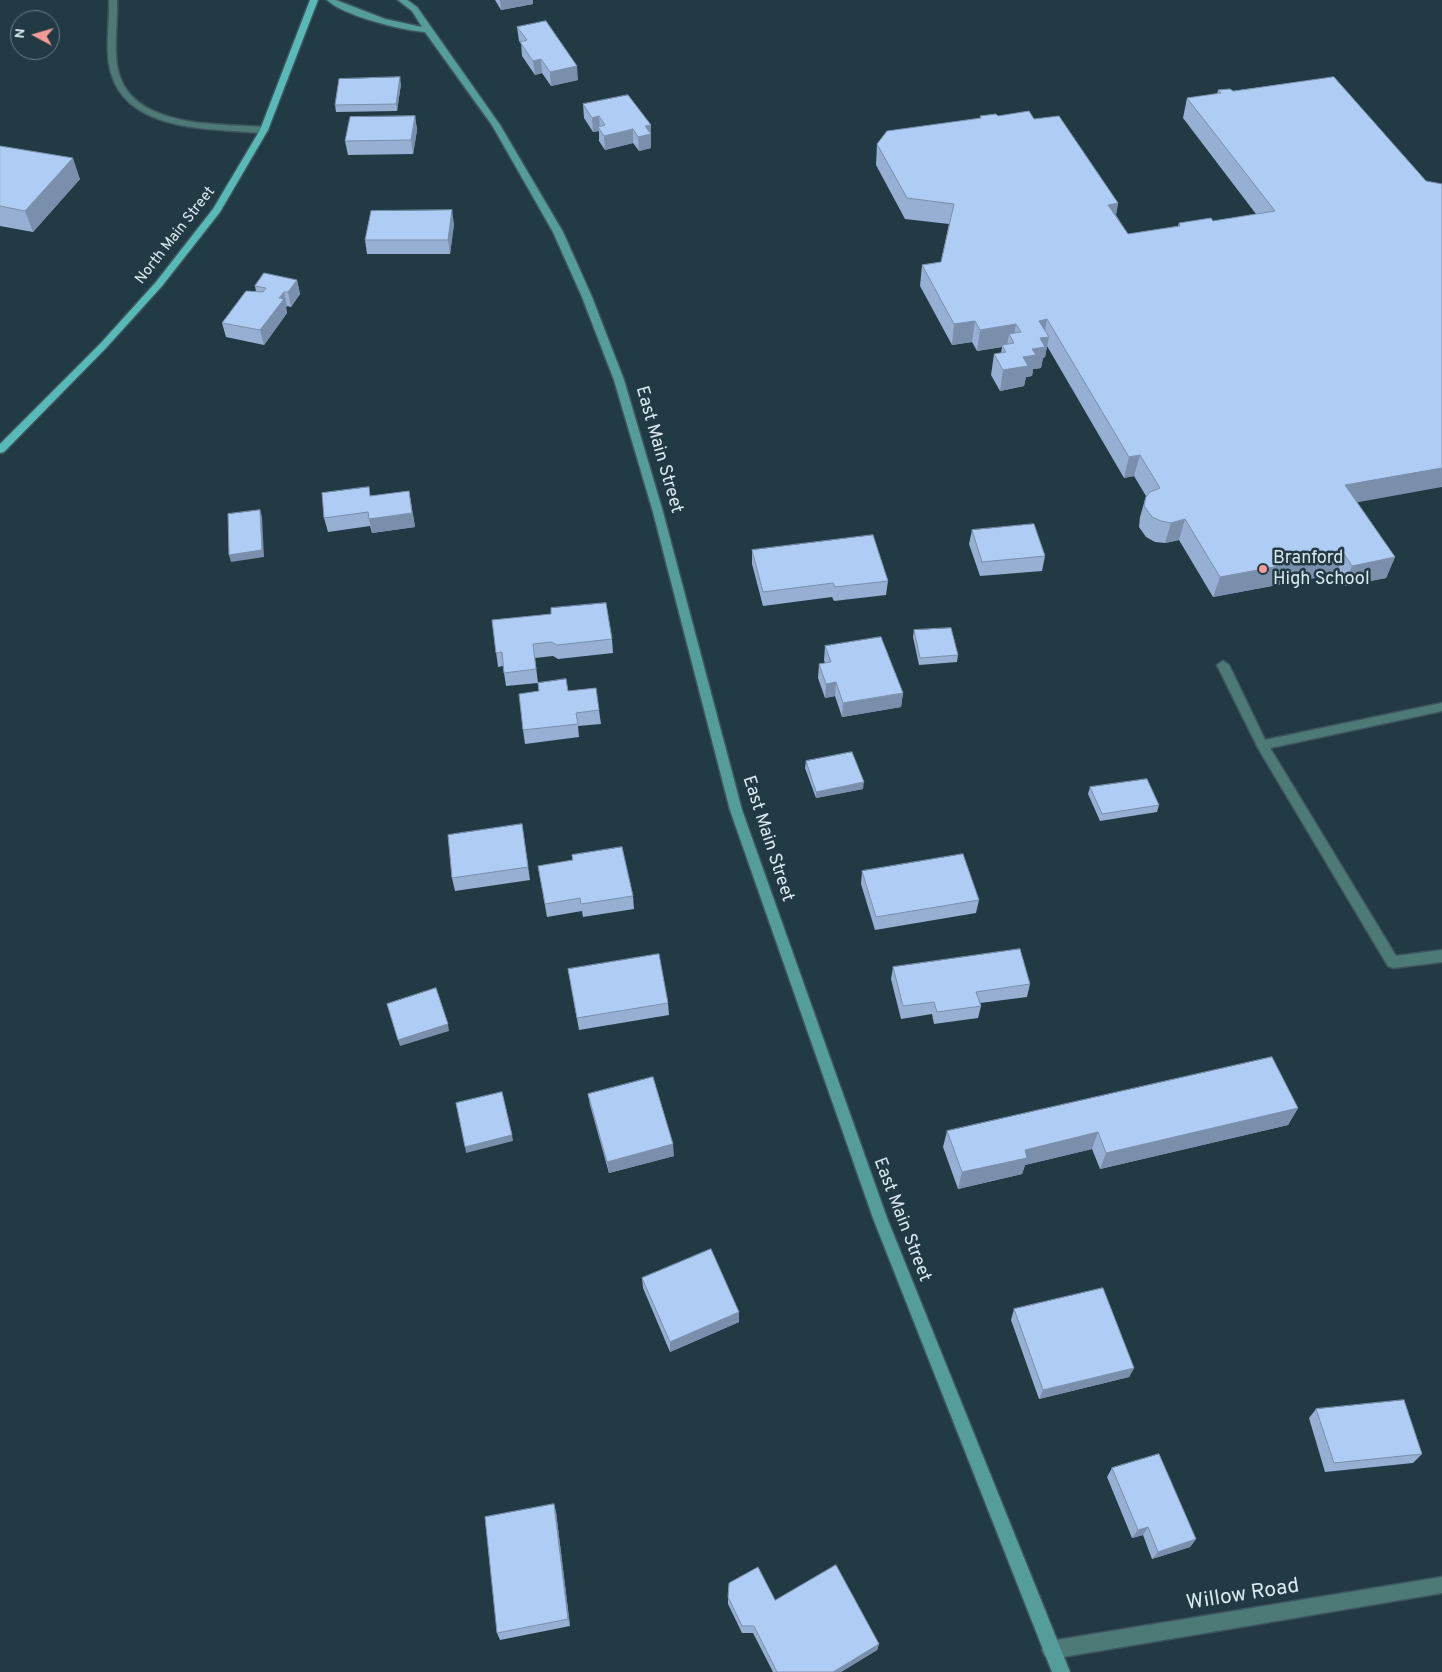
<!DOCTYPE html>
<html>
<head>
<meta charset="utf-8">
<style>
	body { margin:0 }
	#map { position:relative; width:1442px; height:1672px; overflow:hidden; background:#213a44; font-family:Overpass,sans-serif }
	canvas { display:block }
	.north { position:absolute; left:10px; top:10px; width:50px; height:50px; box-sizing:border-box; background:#213a44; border:1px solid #6b8088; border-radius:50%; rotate:276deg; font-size:14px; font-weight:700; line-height:20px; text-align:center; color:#dae9ef }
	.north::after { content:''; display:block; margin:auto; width:18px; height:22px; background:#f59b97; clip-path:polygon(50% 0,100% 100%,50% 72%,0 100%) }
</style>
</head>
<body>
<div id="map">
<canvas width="1442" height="1672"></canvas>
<div class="north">N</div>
</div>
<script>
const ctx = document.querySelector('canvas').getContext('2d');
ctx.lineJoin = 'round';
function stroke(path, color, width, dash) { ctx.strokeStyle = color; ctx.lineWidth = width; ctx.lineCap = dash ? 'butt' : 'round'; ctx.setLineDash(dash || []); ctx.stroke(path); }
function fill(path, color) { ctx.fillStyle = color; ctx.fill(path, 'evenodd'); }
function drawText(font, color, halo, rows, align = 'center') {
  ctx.font = font + ' Overpass,sans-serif'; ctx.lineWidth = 5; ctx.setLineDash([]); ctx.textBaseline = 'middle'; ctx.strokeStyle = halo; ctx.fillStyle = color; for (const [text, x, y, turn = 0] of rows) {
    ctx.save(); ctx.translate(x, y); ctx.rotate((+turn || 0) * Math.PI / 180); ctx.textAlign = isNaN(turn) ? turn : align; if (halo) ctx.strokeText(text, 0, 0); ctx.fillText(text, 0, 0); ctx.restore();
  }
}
const lane = new Path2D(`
	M1223,661L1229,665L1265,740L1442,703V711L1270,748L1396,956L1442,950V962L1393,968L1388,966L1258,748L1217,665Z`);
const street = new Path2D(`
	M109,0H117C118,24 112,54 120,77C138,128 220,124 264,127L268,130L267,132C256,134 244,131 233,131C190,128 128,124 112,76C104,53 110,24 109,0Z
	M1442,1577V1593L1051,1659L1045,1656L1042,1650L1045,1644L1051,1641Z`);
const secondary = new Path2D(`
	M327,0H336L385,19L422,27L412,11L398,0H407L417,7L500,125L563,232L592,297L624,380L663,512L742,810L887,1218L1070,1672H1052L873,1218L730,810L653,512L614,380L582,297L553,232L492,125L425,32C401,30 344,16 327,0Z`);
const primary = new Path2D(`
	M310,0H318L268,130L220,212L162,286L106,348L4,452L0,453V444L100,344L156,282L213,209L260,130Z`);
const wall = new Path2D(`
	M495,0H533V4L501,10Z
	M517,27L578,80L551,86L542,73L535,75L522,56L521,43L519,41Z
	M1334,77L1357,502L1395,557L1386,578L1344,586L1336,574L1213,597L1179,540L1165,543L1155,542L1146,537L1139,527L1140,517L1146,496L1134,476L1124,478L1047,346L1045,357L1043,358L1041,368L1033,369L1032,376L1026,377L1024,386L1000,391L991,375L994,354L1001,353L1002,347L977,351L972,342L952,345L920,286L922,265L941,262L949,224L905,219L876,165L877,144L980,118V116H998L1034,119L1118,203L1116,215L1128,234L1178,226L1179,223L1213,221L1256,214L1183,118L1187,98L1217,94L1218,90L1233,91Z
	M401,84L397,111L336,112L335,105Z
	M583,104L651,125V148L639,151L633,143L605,150L599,141V131L593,132L584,118Z
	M415,116L417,130L413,154L348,155L345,141Z
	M0,146L80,179L33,232L0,226Z
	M454,224L450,254H367L365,240Z
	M297,280L300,294L291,307L287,306L286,308L287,313L264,345L226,337L222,323L256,292L255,286Z
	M409,491L415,527L372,533L370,526L328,532L324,518L371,496Z
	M972,530L1045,556L1042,571L980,576L969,544Z
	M752,550L888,581L886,595L834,601L832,597L763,606L752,564Z
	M492,620L612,639L613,653L558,659L553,656L535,658L538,683L506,686L503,666L498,667Z
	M914,630L958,655L957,662L919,665L913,637Z
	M825,646L903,693L901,707L842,717L835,696L825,698L818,678L819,664L825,663L824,660Z
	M568,691L599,710L601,724L578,726L579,737L525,744L523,730Z
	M806,761L863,789L816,798L805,768Z
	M1090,787L1159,805L1157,812L1100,821L1088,794Z
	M522,824L530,880L455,891L452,878Z
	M572,855L633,896L634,909L583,917L582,911L547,917L538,866L572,860Z
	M862,871L979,900L976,913L875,930L861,884Z
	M893,967L1030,984L1027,997L980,1003L981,1006L978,1018L934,1024L932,1014L901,1019L891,979Z
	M568,969L668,1003L669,1015L579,1030Z
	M588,1094L674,1156L609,1173L590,1105Z
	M1298,1108L1288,1125L1100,1169L1092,1149L1025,1165L1022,1174L958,1189L943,1147L947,1131Z
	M642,1278L739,1312V1322L670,1352L643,1288Z
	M1014,1309L1134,1368L1129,1377L1039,1399L1011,1320Z
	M1316,1409L1422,1454L1413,1463L1325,1472L1309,1418Z
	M1112,1468L1196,1539L1190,1547L1152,1559L1143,1535L1132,1538L1107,1477Z
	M554,1504L556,1512L570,1626L500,1640L497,1633Z
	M728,1597L775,1600L879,1644L877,1650L841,1672H773L753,1633H742L728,1604Z`);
const shadedWall = new Path2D(`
	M500,0H533V4L501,10Z
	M541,59L542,73L535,75L533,61Z
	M577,66L578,80L551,86L550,72Z
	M400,77L401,84L397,111L396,104Z
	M415,116L417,130L413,154L411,140Z
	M599,116L600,129L598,127L599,131L593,132L592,118Z
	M651,125V148L639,151L638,137L645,126Z
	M633,129V143L605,150L604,136Z
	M73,158L80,179L33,232L25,211Z
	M1118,203L1114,224L1108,205Z
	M452,210L454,224L450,254L448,240Z
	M297,280L300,294L291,307L288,292Z
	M284,292L287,306L286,308L287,313L264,345L260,330Z
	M1047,319L1044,337H1049L1045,357L1043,358L1041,368L1033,369L1032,376L1026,377L1024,386L1000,391L1003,370L1023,357L1039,321Z
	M975,321L972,342L952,345L954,324Z
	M1016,324L1013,342L1009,334L1007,346L1002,345V347L977,351L980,330Z
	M1140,455L1134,476L1124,478L1129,457Z
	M1442,468V487L1337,506L1345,485Z
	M409,491L415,527L372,533L369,519Z
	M260,510L262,517L264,557L231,562L229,555Z
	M1185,519L1179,540L1165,543L1171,523Z
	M1344,554L1336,574L1213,597L1220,577Z
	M1395,557L1386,578L1344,586L1352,566Z
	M836,682L835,696L825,698L826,684Z
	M903,693L901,707L842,717L843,703Z
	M864,782L863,789L816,798V792Z
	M448,1024L449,1031L400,1046L398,1040Z
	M1298,1108L1288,1125L1100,1169L1106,1153Z
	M1098,1132L1092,1149L1025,1165L1022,1174L958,1189L962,1172L1025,1150Z
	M512,1135L513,1141L466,1153L465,1147Z
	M673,1144L674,1156L609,1173L607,1162Z
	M739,1312V1322L670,1352V1342Z
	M1134,1368L1129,1377L1039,1399L1043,1390Z
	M554,1504L556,1512L570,1626L568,1619Z
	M1148,1527L1143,1535L1132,1538L1138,1530Z
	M1196,1539L1190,1547L1152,1559L1158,1552Z
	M879,1644L877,1650L841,1672H833Z`);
const building = new Path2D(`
	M546,21L577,66L550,72L541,59L533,61L520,42L527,40L517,27Z
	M400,77L396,104L335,105L339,79Z
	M1334,77L1426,181L1442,184V468L1345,485L1395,557L1352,566L1344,554L1220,577L1185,519L1171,523L1161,521L1152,517L1144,506L1146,497L1150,492L1160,488L1140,455L1129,457L1047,319L1039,321L1049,337L1040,338L1045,347L1032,349L1036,355L1023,357L1028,366L1003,370L994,354L1006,352L1002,345L1014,343L1009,334L1021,332L1016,324L980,330L975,321L954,324L922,265L941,262L954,204L907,198L877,144L887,131L981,118L980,116L996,114L998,116L1029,111L1034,119L1059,116L1118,203L1108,205L1128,234L1180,226L1179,223L1211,218L1213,221L1275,211L1187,98L1221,93L1218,90L1230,89L1233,91Z
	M628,95L651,125L645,126L651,134L638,137L633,129L604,136L598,127L605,125L599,116L592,118L583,104Z
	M415,116L411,140L345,141L350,117Z
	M0,146L73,158L25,211L0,206Z
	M452,210L448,240H365L371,211Z
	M264,273L297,280L288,292H284L279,298L284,299L260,330L222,323L246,291L263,292L266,288L255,286Z
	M369,487L370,496L409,491L412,513L369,519L368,512L324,518L322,493Z
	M260,510L262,550L229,555L228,514Z
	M1034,524L1045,556L982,562L972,530Z
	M873,535L888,581L835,587L833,583L763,592L752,550Z
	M606,603L612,639L557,645L551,642L533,644L536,669L504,673L502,652L496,653L492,620L551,614V608Z
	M951,628L958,655L920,658L914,630Z
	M881,637L903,693L843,703L836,682L826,684L819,664L831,662L825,646Z
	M566,679L568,691L596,688L599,710L576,713L578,724L523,730L519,694L539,691L538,683Z
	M852,752L864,782L816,792L806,761Z
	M1147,779L1159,805L1102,814L1090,787Z
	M522,824L528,867L452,878L448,835Z
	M622,847L633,896L581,904L580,898L545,904L538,866L573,860L572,855Z
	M963,854L979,900L876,917L862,871Z
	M1020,949L1030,984L976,992L981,1006L937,1012L934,1002L903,1006L893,967Z
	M659,954L668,1003L577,1018L568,969Z
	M436,988L448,1024L398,1040L387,1004Z
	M1272,1057L1298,1108L1106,1153L1098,1132L1025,1150L1027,1158L962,1172L947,1131Z
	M653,1077L673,1144L607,1162L588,1094Z
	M502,1092L512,1135L465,1147L456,1103Z
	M711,1249L739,1312L670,1342L642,1278Z
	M1103,1288L1134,1368L1043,1390L1014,1309Z
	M1404,1400L1422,1454L1334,1463L1316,1409Z
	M1159,1454L1196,1539L1158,1552L1148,1527L1138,1530L1112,1468Z
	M554,1504L568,1619L497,1633L485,1517Z
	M836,1565L879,1644L833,1672H777L754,1626H742L728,1597L729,1583L758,1567L775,1600Z`);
const markers = [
	[1263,569,5,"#f59b97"]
];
const farStreetnames = [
	["North Main Street",176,236,-52]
];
const streetNames = [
	["East Main Street",658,450,74],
	["East Main Street",767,839,72],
	["East Main Street",901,1220,69]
];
const poiNames = [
	["Branford",1273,559],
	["High School",1273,580]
];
const nearStreetnames = [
	["Willow Road",1243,1596,-9]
];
stroke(lane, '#3f565f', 3);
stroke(street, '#3f565f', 3);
stroke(secondary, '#3f565f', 3);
stroke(primary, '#3f565f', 3);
fill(lane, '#4d7977');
fill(street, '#4d7977');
fill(secondary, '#559d9a');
fill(primary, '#58bab6');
fill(wall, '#96afd2');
fill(shadedWall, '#7a8fab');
fill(building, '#aeccf4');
stroke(building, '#7a8fab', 1);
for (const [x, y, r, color] of markers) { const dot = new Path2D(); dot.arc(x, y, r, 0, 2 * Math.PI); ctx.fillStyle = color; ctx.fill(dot); stroke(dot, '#213a44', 2); }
drawText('15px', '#dae9ef', '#213a44', farStreetnames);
drawText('18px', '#dae9ef', '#213a44', streetNames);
drawText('18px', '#dae9ef', '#213a44', poiNames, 'left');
drawText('21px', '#dae9ef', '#213a44', nearStreetnames);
</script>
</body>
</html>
